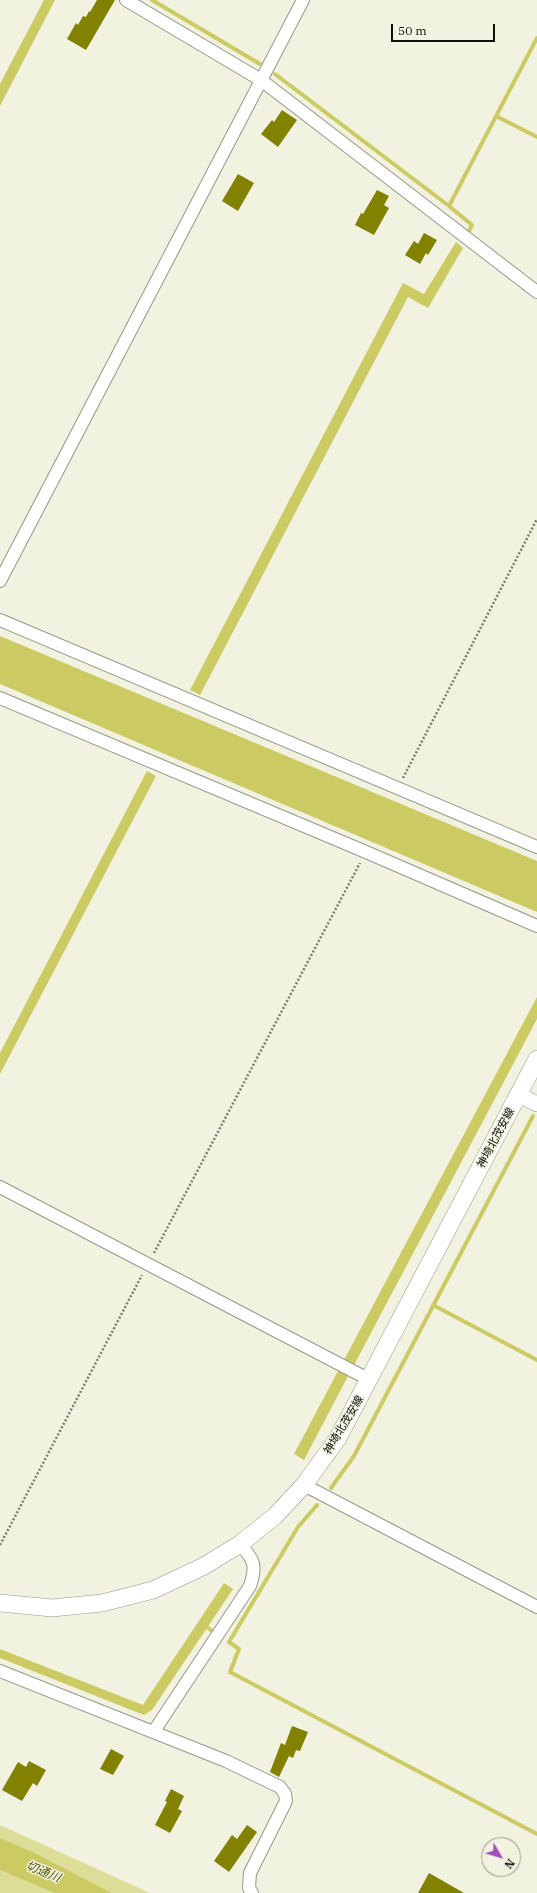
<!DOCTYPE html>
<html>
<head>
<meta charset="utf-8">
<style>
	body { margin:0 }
	#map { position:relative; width:537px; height:1893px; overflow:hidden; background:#f1f2e0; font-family:"IBM Plex Serif",serif }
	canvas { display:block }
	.north { position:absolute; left:481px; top:1837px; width:40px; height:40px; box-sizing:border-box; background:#f1f2e0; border:1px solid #97988a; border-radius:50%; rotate:128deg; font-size:11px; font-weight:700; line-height:16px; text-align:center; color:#10100a }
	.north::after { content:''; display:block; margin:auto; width:14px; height:18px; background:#a34dba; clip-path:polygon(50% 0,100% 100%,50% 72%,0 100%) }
	.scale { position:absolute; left:391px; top:24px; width:104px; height:18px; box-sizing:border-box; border:2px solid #10100a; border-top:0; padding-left:5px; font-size:12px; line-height:14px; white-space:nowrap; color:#10100a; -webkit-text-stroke:3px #f1f2e0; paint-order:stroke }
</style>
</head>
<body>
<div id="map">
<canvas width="537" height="1893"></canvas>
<div class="north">N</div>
<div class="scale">50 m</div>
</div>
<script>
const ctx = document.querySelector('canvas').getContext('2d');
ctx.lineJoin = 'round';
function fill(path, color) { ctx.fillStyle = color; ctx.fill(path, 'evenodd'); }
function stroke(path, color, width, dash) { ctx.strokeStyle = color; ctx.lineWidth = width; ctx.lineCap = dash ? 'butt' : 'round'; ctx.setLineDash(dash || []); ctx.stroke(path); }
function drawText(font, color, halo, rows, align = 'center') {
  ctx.font = font + ' "IBM Plex Serif","Noto Sans JP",serif'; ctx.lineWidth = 3; ctx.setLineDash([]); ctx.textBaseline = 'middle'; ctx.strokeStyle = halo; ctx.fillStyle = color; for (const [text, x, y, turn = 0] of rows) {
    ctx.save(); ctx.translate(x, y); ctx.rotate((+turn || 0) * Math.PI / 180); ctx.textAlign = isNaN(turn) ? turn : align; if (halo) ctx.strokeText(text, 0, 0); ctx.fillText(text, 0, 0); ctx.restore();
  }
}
const green = new Path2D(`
	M0,1825L150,1893H112L33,1852L0,1838Z
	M0,1870L54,1893H0Z`);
const water = new Path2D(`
	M44,0H55L0,106V84Z
	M456,242L463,248L428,308L408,297L200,695L190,690L403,283L424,294Z
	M0,636L537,861V912L0,684Z
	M147,771L156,776L0,1074V1053Z
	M537,997V1019L354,1365L344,1360Z
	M338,1371L348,1376L304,1460L294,1454Z
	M224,1583L233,1589L152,1710L144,1715L0,1658V1649L143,1705Z
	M0,1838L33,1852L112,1893H54L0,1870Z`);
const stream = new Path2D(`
	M152,0L260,64
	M275,74L449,206
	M496,116L537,137
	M469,231L472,225L449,206L537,38
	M433,1305L537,1360
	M331,1488L354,1456L533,1116
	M317,1505L298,1527L229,1642L239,1649L230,1672L537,1834
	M203,1624L212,1631`);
const building = new Path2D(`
	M97,0H115L86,50L67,39L76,23L78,25L83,16L86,17L89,11L90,12Z
	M282,110L297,120L278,147L261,134L272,120L274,122Z
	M238,174L254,183L238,211L222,201Z
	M377,190L389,196L384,205L389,208L374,235L355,225L361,213L363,214Z
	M424,233L437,240L428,255L426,253L420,264L405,255L414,241L418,244Z
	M292,1726L308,1732L300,1751L296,1750L293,1758L289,1756L279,1777L270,1772L281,1743L285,1745Z
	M111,1749L124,1756L113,1775L100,1769Z
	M29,1761L46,1770L37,1786L33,1783L22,1801L2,1790L18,1762L26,1767Z
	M171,1789L184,1796L178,1809L182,1811L170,1833L155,1825L167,1802L165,1801Z
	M247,1825L257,1832L229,1872L214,1861L232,1835L237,1839Z
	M429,1873L464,1893H418Z`);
const path = new Path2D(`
	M403,778L537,519
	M154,1253L360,863
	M0,1545L142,1275`);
const minor = new Path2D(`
	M126,0L261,80L537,292
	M0,581L303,0
	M0,620L537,847
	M0,698L366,852L537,926
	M0,1187L370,1380
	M304,1485L537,1607
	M0,1671L226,1761L280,1787L285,1794L286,1801L250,1873L249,1888L252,1893
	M154,1731L250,1586C257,1565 254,1560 240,1544`);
const tertiary = new Path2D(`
	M519,1095L537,1104`);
const secondary = new Path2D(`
	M0,1603L52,1608L102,1603L153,1590L204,1566L240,1544L275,1516L304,1485L338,1438L537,1059`);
const streetNames = [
	["神埼北茂安線",496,1138,-62],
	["神埼北茂安線",344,1425,-59]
];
const waterNames = [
	["切通川",43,1872,23]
];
fill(green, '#dcdd97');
fill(water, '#cccb63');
stroke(stream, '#cccb63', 4);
fill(building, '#838100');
stroke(minor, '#979888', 14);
stroke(tertiary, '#979888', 16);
stroke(secondary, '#979888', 18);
stroke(path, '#7d7e72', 2.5, [2, 2]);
stroke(minor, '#fff', 12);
stroke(tertiary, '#fff', 15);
stroke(secondary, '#fff', 17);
drawText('11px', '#10100a', '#f1f2e0', streetNames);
drawText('italic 12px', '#545300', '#f1f2e0', waterNames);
</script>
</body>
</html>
